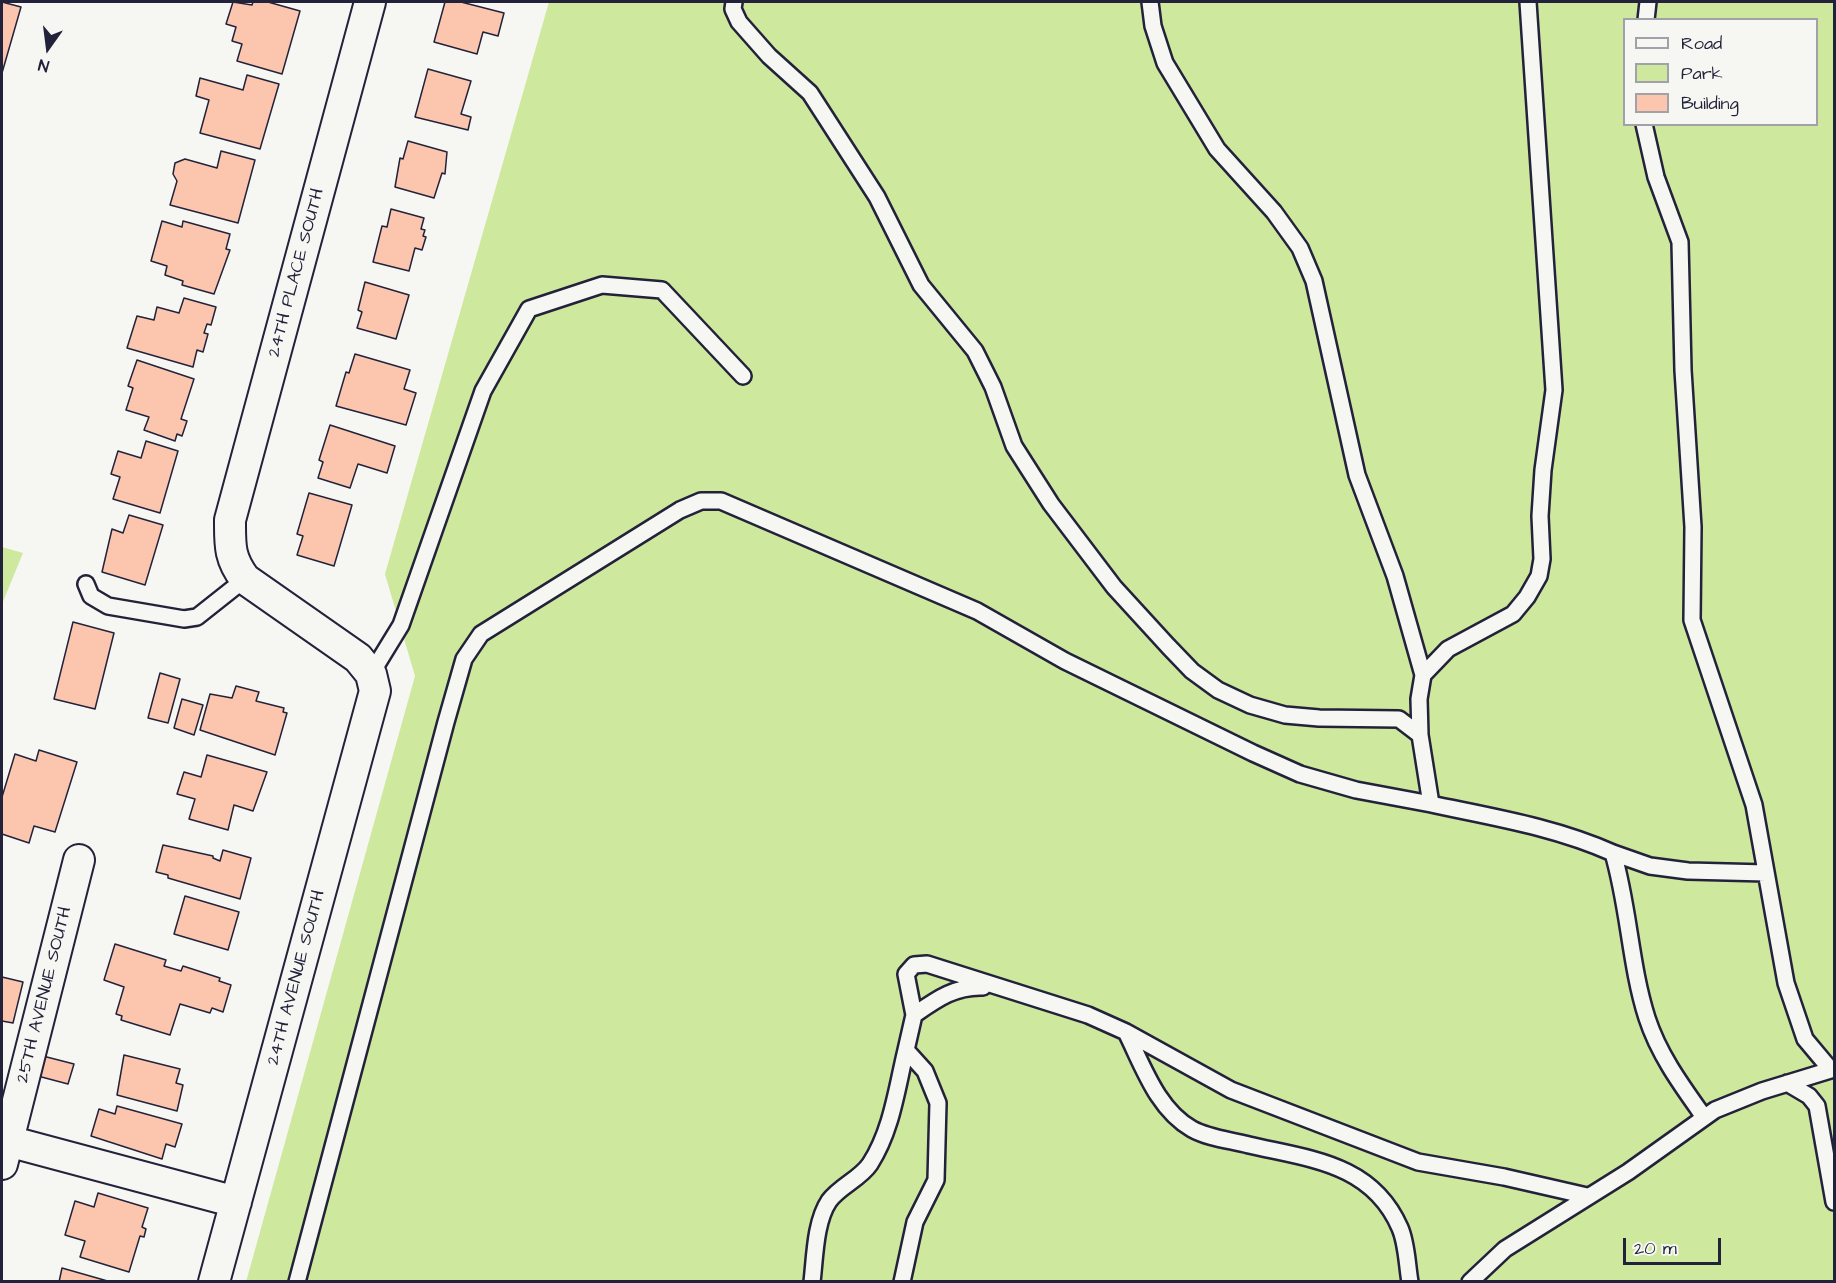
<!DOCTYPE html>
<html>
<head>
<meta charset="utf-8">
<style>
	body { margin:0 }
	#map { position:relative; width:1836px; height:1283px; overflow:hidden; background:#f6f6f2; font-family:"Architects Daughter",sans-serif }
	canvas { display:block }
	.frame { position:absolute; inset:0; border:3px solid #22223b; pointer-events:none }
	.legend { position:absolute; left:1623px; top:18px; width:195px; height:108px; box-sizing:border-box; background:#f6f6f2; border:2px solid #a1a1a9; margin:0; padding:8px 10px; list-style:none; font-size:18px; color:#22223b }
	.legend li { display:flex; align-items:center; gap:12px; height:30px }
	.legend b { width:30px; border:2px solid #a1a1a9 }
	.north { position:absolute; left:18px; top:18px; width:60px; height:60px; -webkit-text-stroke:4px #f6f6f2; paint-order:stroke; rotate:194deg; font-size:16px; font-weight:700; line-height:24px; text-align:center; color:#22223b }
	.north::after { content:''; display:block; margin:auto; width:21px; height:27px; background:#22223b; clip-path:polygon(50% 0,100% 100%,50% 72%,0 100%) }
	.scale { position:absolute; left:1623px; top:1238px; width:98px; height:27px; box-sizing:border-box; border:3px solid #22223b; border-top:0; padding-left:8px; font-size:18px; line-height:21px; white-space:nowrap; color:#22223b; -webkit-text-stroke:4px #f6f6f2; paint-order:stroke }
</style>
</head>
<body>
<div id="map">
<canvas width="1836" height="1283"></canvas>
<div class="frame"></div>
<ul class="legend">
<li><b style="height:8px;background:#f6f6f2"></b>Road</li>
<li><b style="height:16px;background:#cee89e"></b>Park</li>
<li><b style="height:16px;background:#fcc5ae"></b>Building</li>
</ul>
<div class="north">N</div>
<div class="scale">20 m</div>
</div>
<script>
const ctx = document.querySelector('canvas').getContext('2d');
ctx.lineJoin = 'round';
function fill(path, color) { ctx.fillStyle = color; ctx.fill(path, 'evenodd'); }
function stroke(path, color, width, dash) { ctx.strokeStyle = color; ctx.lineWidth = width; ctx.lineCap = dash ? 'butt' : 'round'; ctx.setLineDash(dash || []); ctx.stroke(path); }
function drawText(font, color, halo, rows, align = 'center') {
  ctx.font = font + ' "Architects Daughter",sans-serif'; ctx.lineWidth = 5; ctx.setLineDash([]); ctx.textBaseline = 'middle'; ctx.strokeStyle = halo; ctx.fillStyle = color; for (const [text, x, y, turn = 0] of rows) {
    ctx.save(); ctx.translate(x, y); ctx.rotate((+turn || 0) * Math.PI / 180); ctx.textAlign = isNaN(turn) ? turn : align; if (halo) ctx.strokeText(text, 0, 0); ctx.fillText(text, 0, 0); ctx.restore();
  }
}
const green = new Path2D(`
	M549,2H1834V1281L246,1282L415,676L385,574ZM1624,20H1816V124H1624Z
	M2,547L23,553L2,604Z`);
const building = new Path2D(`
	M2,2L21,7L2,73Z
	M233,2L252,5L253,2H268L300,11L282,74L237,61L242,44L232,41L236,27L226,24Z
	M445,2H461L504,13L498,36L483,32L477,54L434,42Z
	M428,69L471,81L461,114L471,117L468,130L415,117Z
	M247,75L279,84L260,149L200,133L209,100L196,96L200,78L243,90Z
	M408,141L447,152L445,174L442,173L434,198L395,187L400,158L403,159Z
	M221,151L255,160L238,223L170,205L177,181L173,174L175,163L185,159L217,168Z
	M391,209L424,218L421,229L425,230L423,236L426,237L422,250L415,248L409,271L373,262L382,226L387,227Z
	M162,221L182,227L183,221L230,234L226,249L230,250L214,294L182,285L183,281L165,275L167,266L151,261Z
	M365,282L409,295L396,339L357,328L362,312L358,310Z
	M184,298L216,307L211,325L207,324L204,333L208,334L203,352L197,350L193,367L127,348L137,316L154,320L157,307L179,313Z
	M355,354L410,370L404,389L416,393L406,425L336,406L346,372L349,373Z
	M137,360L194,379L181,419L187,421L182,436L177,434L175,441L144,430L149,417L126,410L133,388L128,386Z
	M330,425L395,446L387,473L358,464L350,488L318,478L323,462L319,460Z
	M146,441L178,451L160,513L113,499L120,477L111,474L118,451L141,458Z
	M309,493L352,505L334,566L297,555L303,536L297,534Z
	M129,515L163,525L145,585L102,572L112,529L123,533Z
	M73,622L114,633L95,709L54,699Z
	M160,673L180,679L168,723L148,718Z
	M236,686L259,692L256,701L284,708L283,712L287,713L275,755L200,730L210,694L232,698Z
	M182,699L203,705L194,735L174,728Z
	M39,750L77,762L55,832L34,826L29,843L2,834V797L15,754L36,761Z
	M207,755L267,772L253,811L234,805L228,830L189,819L195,799L177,794L184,772L201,777Z
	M163,845L213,856V858L220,861L223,850L251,858L240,899L168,878V875L156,872Z
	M185,896L239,912L228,950L174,934Z
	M115,944L166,960L164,966L181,971L183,966L220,978L219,981L231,985L223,1012L212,1008L210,1013L180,1004L170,1035L121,1020L122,1016L116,1014L124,987L104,980Z
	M2,977L23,982L13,1023L2,1021Z
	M39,1055L74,1064L68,1084L34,1075Z
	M124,1055L180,1069L176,1083L183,1085L177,1111L117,1095Z
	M117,1106L182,1124L175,1147L166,1144L162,1159L91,1136L99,1109L115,1114Z
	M98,1193L148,1208L142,1227L146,1229L144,1237L140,1236L129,1272L80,1257L85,1241L65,1235L75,1201L94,1207Z
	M62,1268L111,1282H59Z`);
const lane = new Path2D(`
	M734,2L733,9L739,22L769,56L810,93L877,197L921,285L975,351L993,387L1014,446L1051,504L1114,587L1168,646L1192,671L1218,690L1250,705L1285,715L1319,718L1399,719L1420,735
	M1150,2L1153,26L1165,63L1217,149L1274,212L1300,248L1314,281L1357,475L1395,576L1423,675
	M1528,2L1554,390L1543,470L1540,516L1542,559L1539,576L1527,597L1513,614L1448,649L1423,675L1419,699L1420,735L1431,804C1492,817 1555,827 1613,853C1629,907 1630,965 1647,1018C1659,1055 1682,1086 1704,1117
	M1646,20L1648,2
	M1644,124L1656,177L1680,242L1683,370L1693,527L1692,620L1754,805L1786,983L1805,1039L1831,1070
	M86,584L91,596L108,606L184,619L197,617L245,579
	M371,674L401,625L483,391L529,309L602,285L662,290L743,376
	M1613,853L1650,866L1688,871L1766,873
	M914,1015C937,999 955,986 983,987
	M1126,1032L1231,1090L1418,1162L1504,1177L1587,1196
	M1787,1083L1809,1096L1817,1106L1834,1202
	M297,1282L446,722L464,659L481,634L680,510L701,501H721L977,611L1065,661L1253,753L1300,774L1356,790L1431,804
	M812,1282C815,1257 815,1222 829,1201C840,1186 860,1179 870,1164C892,1130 897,1087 906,1050
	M902,1282L915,1222L936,1180L938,1103L925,1071L906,1050L914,1015L906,974L914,965L927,964L1088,1015L1126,1032C1143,1066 1157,1109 1192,1129C1208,1138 1230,1140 1249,1145C1309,1159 1372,1163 1400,1228C1407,1244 1407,1265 1410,1282
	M1470,1282L1505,1249L1628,1172L1715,1110L1762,1091L1834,1069`);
const street = new Path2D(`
	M8,1141L236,1202
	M2,1164L79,860
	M214,1282L375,691L371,674L358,658L245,579C229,558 230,545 230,520L370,2`);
const streetNames = [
	["24TH PLACE SOUTH",297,273,-75],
	["24TH AVENUE SOUTH",297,978,-75],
	["25TH AVENUE SOUTH",45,995,-76]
];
fill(green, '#cee89e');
fill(building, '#fcc5ae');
stroke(building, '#22223b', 1.5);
stroke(lane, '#22223b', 20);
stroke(street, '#22223b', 34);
stroke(lane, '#f6f6f2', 15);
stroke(street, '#f6f6f2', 30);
drawText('18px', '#22223b', '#f6f6f2', streetNames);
</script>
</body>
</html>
